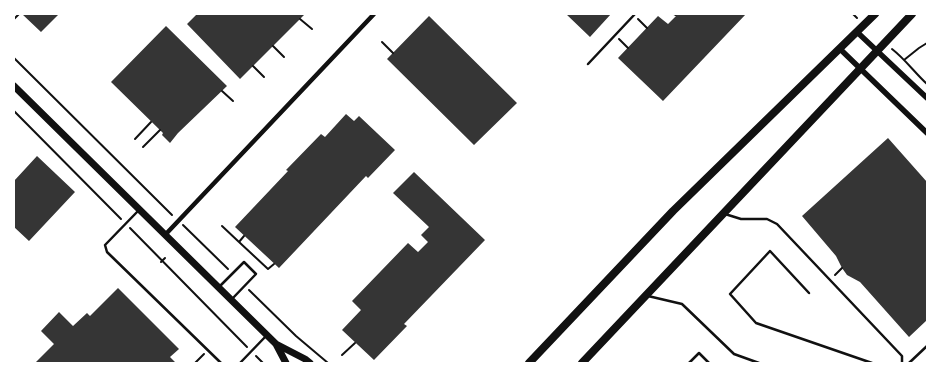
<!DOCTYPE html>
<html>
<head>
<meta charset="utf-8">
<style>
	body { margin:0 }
	#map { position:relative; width:941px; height:377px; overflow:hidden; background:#fff; font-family:Lato,sans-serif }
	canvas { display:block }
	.frame { position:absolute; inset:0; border:15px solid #fff; pointer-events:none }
</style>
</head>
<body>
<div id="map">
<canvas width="941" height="377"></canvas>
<div class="frame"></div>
</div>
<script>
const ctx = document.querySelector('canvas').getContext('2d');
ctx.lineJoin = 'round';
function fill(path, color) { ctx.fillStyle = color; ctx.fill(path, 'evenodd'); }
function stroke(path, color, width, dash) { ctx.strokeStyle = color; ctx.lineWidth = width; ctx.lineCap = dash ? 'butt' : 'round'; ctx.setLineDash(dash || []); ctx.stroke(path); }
const building = new Path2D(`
	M22,14H59L41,32Z
	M197,14H305L240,79L187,24Z
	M566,14H611L590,37Z
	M678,14H746L663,101L618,58L658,16L668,24Z
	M429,16L517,103L474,145L387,59Z
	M166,26L227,86L178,133L170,143L162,135L163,133L111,82Z
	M346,114L354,121L359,116L395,150L368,178L366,176L279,268L235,227L288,171L286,170L321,134L325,137Z
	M888,138L927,182V320L909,337L860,282L847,275L842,268L836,256L802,216Z
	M37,156L75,192L29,241L14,227V181Z
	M414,172L485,240L404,324L407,326L374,360L342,330L361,310L352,301L408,243L418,252L428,242L421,235L429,227L393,193Z
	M118,288L179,349L170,357L176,363H35L54,344L41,331L59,312L73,326L87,313L90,316Z`);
const path = new Path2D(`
	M674,14L676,15
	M853,14L857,18
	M14,19L19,14
	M300,19L312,29
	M638,19L647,28
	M619,39L628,48
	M382,42L393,53
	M273,46L284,57
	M892,49C905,59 915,73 927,84
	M14,58L172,215
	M904,60L919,48L927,43
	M253,66L264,77
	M222,91L233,101
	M14,111L121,219
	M135,139L151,122
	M143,147L160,130
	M183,225L228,269
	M222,226L239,242
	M130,228L247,347
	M244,236L239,242L268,269L274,264
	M161,262L165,258
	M835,275L842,268
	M249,290L296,336L328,363
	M342,355L355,343
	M256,356L263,363
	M195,363L204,354`);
const service = new Path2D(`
	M588,64L635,14
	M138,211L105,245L107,252L221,363
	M725,214L741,219H767L777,224L902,356V363
	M220,286L244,262L256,274L232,299
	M809,293L770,251L730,294L756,323L872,363
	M648,296L682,304L734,354L759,363
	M240,363L267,335
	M689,363L699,353L709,363
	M909,363L927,346`);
const minor = new Path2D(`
	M165,235L374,14`);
const tertiary = new Path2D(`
	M857,32L927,98
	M840,49L927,133`);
const secondary = new Path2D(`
	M14,86L276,344L286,363
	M276,344L305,359L310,363`);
const primary = new Path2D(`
	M529,363L673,211L875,14
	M582,363L912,14`);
fill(building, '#353535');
stroke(path, '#111', 2);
stroke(service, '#111', 2.5);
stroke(minor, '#111', 4.5);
stroke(tertiary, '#111', 5.5);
stroke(secondary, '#111', 7);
stroke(primary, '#111', 8);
</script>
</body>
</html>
